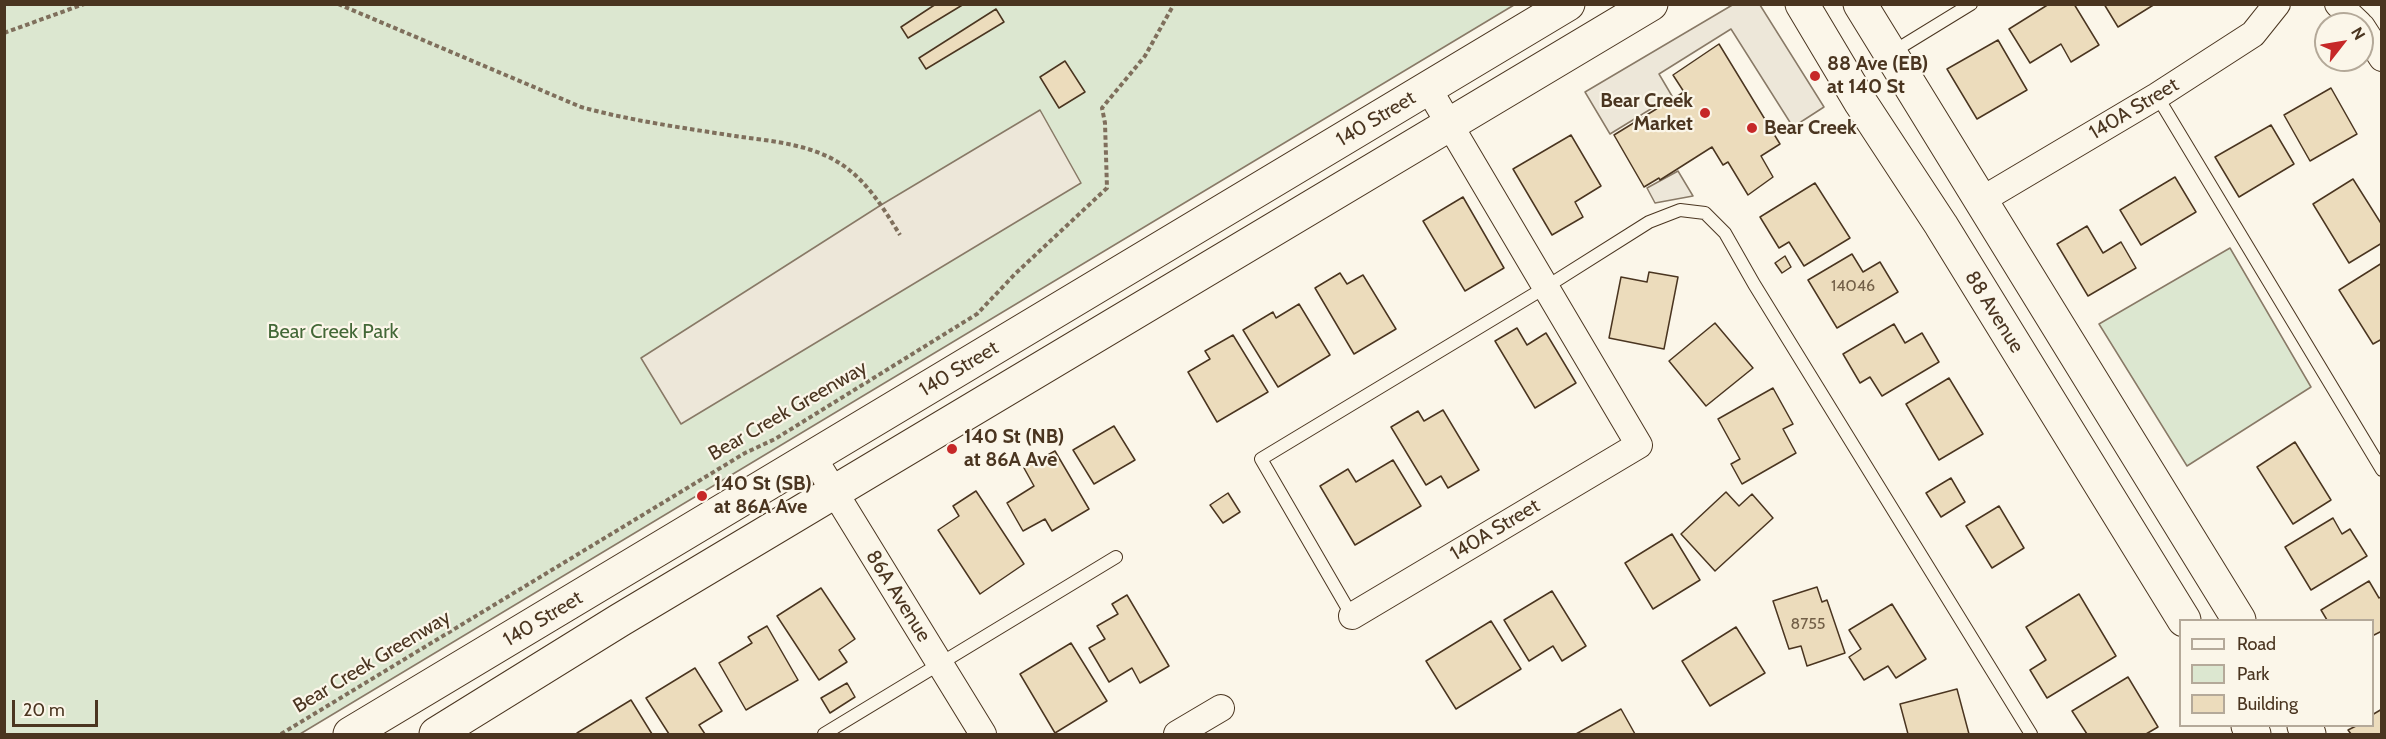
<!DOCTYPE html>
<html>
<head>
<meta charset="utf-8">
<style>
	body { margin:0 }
	#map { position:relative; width:2386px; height:739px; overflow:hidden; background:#fbf6e9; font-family:Cabin,sans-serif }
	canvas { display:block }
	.frame { position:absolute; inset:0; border:6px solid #4a3520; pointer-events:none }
	.legend { position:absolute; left:2179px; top:619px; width:195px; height:108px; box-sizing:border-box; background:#fbf6e9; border:2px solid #b4a999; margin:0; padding:8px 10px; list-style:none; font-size:18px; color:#4a3520 }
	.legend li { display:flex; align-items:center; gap:12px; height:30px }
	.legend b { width:30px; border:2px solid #b4a999 }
	.north { position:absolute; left:2314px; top:12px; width:60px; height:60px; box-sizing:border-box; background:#fbf6e9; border:2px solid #b4a999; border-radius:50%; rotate:59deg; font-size:16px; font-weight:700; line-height:24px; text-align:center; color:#4a3520 }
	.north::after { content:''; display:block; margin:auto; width:21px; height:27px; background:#c62828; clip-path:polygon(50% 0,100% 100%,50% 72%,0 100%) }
	.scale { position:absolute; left:12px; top:700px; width:86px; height:27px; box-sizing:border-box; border:3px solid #4a3520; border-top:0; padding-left:8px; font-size:18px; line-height:21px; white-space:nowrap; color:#4a3520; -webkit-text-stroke:4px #fbf6e9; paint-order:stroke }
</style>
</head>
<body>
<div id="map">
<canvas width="2386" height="739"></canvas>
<div class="frame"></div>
<ul class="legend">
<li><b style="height:8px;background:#fbf6e9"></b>Road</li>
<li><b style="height:16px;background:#dce7d0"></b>Park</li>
<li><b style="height:16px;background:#ecdcbc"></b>Building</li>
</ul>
<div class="north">N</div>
<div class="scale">20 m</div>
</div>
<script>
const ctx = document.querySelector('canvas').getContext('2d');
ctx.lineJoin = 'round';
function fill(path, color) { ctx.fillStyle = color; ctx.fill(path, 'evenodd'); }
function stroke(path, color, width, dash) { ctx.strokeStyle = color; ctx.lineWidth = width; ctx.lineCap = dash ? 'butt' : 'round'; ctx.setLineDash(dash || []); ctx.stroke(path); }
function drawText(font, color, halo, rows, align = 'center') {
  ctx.font = font + ' Cabin,sans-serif'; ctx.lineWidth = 4.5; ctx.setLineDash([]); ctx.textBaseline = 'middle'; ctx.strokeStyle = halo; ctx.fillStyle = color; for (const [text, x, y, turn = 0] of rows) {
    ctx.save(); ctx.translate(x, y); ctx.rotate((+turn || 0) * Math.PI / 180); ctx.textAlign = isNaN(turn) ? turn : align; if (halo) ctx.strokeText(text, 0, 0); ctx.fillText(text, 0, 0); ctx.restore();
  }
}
const green = new Path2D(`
	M4,5H1514L300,734H5Z
	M2230,248L2311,387L2187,466L2099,324Z`);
const parking = new Path2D(`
	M1734,4L1760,5L1824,107L1793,127L1731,29L1659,74L1672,96L1610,134L1585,92Z
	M1040,110L1081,183L681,424L641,358L881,205Z
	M1678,171L1693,196L1655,203L1647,188Z`);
const building = new Path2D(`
	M936,4H964L908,38L901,27Z
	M2049,4H2074L2099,45L2071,62L2061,44L2030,63L2009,29Z
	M2104,4H2155L2118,27Z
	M996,9L1004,22L926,69L919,58Z
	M1998,40L2027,90L1977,119L1947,69Z
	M1719,44L1780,144L1761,156L1773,177L1748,195L1728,162L1723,165L1712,147L1660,180L1659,178L1644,187L1614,135L1684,92L1673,75Z
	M1065,61L1085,92L1059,108L1040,77Z
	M2331,88L2357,134L2310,161L2284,115Z
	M2271,125L2294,164L2239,197L2215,157Z
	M1571,135L1601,186L1575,202L1583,217L1552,235L1513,169Z
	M2175,177L2196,212L2141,245L2120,210Z
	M2353,179L2382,225V243L2349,263L2313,204Z
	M1815,183L1850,238L1804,266L1789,242L1779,248L1760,217Z
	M1463,197L1504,268L1465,291L1423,221Z
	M2087,226L2103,253L2121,242L2136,268L2088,296L2057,244Z
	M1852,254L1863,272L1880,262L1898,292L1837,328L1808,280Z
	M1785,256L1791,267L1782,273L1775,263Z
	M2382,263V339L2373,344L2339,290Z
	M1649,272L1678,277L1664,349L1609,338L1621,277L1647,282Z
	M1340,273L1347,284L1363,275L1396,329L1354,354L1315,288Z
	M1299,304L1330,355L1278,387L1243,330L1273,312L1276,318Z
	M1715,323L1753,368L1706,406L1669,361Z
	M1894,324L1905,343L1922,333L1939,362L1882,396L1870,377L1860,383L1843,354Z
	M1517,328L1527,345L1546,333L1576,383L1535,408L1495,341Z
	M1233,335L1268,392L1217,422L1188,372L1210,359L1205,351Z
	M1949,378L1983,434L1939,460L1906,404Z
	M1773,388L1793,424L1783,429L1796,453L1742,484L1731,464L1740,459L1718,419Z
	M1443,410L1479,470L1448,488L1441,476L1426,485L1391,427L1418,411L1424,421Z
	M1114,426L1135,460L1094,484L1073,450Z
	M2295,442L2331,500L2293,524L2257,467Z
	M1055,451L1089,509L1052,531L1045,519L1023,531L1007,503L1034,486L1024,468Z
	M1393,460L1421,506L1355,545L1320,486L1348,469L1356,482Z
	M1951,478L1965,502L1941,517L1926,493Z
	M976,491L1024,564L980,594L938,530L959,516L953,506Z
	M1726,492L1739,506L1752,494L1773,518L1715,571L1681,534Z
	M1228,493L1240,512L1223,523L1210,505Z
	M1999,506L2024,548L1992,568L1966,526Z
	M2333,518L2342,534L2350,529L2367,556L2311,590L2285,547Z
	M1672,534L1700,580L1653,609L1625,563Z
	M2369,581L2379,598L2382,596V631L2372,636V620H2327L2321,610Z
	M1817,587L1822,602L1827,600L1845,653L1807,666L1801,646L1789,649L1773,601Z
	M821,588L855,639L839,650L847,662L819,680L777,616Z
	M1552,591L1586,646L1562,661L1553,646L1529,661L1504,620Z
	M2079,594L2116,656L2047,698L2030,670L2046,660L2026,627Z
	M1127,595L1169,666L1140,683L1132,668L1109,682L1089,648L1105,639L1097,626L1118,614L1112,604Z
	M1892,604L1926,659L1896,678L1888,666L1864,680L1849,657L1861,649L1849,630Z
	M1491,621L1521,669L1456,709L1426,661Z
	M767,626L798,680L746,710L719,663L752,643L748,637Z
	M1736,627L1765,673L1710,706L1682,661Z
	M1071,643L1107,701L1055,733L1020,674Z
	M695,668L722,711L699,725L705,734H669L646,698Z
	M2128,677L2158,727L2146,734H2087L2072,711Z
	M847,683L855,697L830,713L821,698Z
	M1957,689L1969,734H1908L1900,704Z
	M631,700L652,734H578L577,733Z
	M1621,709L1635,734H1576Z
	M2382,709V734H2351L2348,730L2356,726H2372V715Z`);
const path = new Path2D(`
	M338,4L581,107C632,121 684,128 735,136C770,141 811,144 841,164C867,181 884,209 900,235
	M4,33L84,4
	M281,734L745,453L775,439L977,314L1016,273L1107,188L1105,123L1102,108L1145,56L1174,4`);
const service = new Path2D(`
	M1891,53L1971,4
	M2157,96L2382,470
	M1352,616L1261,459L1546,287L1649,222L1680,210L1705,213L1725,233L1754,284L2031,734
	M824,734L1116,557`);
const minor = new Path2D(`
	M2338,4L2359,24
	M2362,27L2382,58
	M1980,201L2157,96L2253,34L2277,4
	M813,457L983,734
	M1352,616L1639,445L1428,88
	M1177,734L1221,708`);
const secondary = new Path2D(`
	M1802,4L1861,103L1941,225L2184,620
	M1860,4L2239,620
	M2248,726L2254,734
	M2304,726L2309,734
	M350,734L1568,4
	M436,734L620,620L1651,4`);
const markers = [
	[1815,76,6,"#c62828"],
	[1705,113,6,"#c62828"],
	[1752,128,6,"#c62828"],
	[952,449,6,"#c62828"],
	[702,496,6,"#c62828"]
];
const numberNames = [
	["14046",1853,286],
	["8755",1808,624]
];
const poiNames = [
	["88 Ave (EB)",1827,64],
	["at 140 St",1827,87],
	["Bear Creek",1693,101,"right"],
	["Market",1693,124,"right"],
	["Bear Creek",1764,128],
	["140 St (NB)",964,437],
	["at 86A Ave",964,460],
	["140 St (SB)",714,484],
	["at 86A Ave",714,507]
];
const streetNames = [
	["140A Street",2134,109,-31],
	["140 Street",1376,119,-31],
	["88 Avenue",1994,312,58],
	["140 Street",959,369,-31],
	["Bear Creek Greenway",788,411,-30],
	["140A Street",1495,530,-31],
	["86A Avenue",898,596,58],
	["140 Street",543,619,-31],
	["Bear Creek Greenway",372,662,-31]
];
const parkNames = [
	["Bear Creek Park",333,332]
];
fill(green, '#dce7d0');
stroke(green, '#887966', 1.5);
fill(parking, '#ede7d9');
stroke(parking, '#887966', 1.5);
fill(building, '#ecdcbc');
stroke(building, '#4a3520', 1.5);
stroke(service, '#4a3520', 14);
stroke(minor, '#4a3520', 28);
stroke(secondary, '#4a3520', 35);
stroke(path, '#7f6f5c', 4, [4.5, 3]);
stroke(service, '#fbf6e9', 12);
stroke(minor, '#fbf6e9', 26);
stroke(secondary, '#fbf6e9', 33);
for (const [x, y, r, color] of markers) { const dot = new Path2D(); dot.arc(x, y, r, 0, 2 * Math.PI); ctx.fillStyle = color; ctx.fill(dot); stroke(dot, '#fbf6e9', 2); }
drawText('16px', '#725f47', null, numberNames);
drawText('bold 20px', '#4a3520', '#fbf6e9', poiNames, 'left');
drawText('20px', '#4a3520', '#fbf6e9', streetNames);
drawText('20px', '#436837', '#fbf6e9', parkNames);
</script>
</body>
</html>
